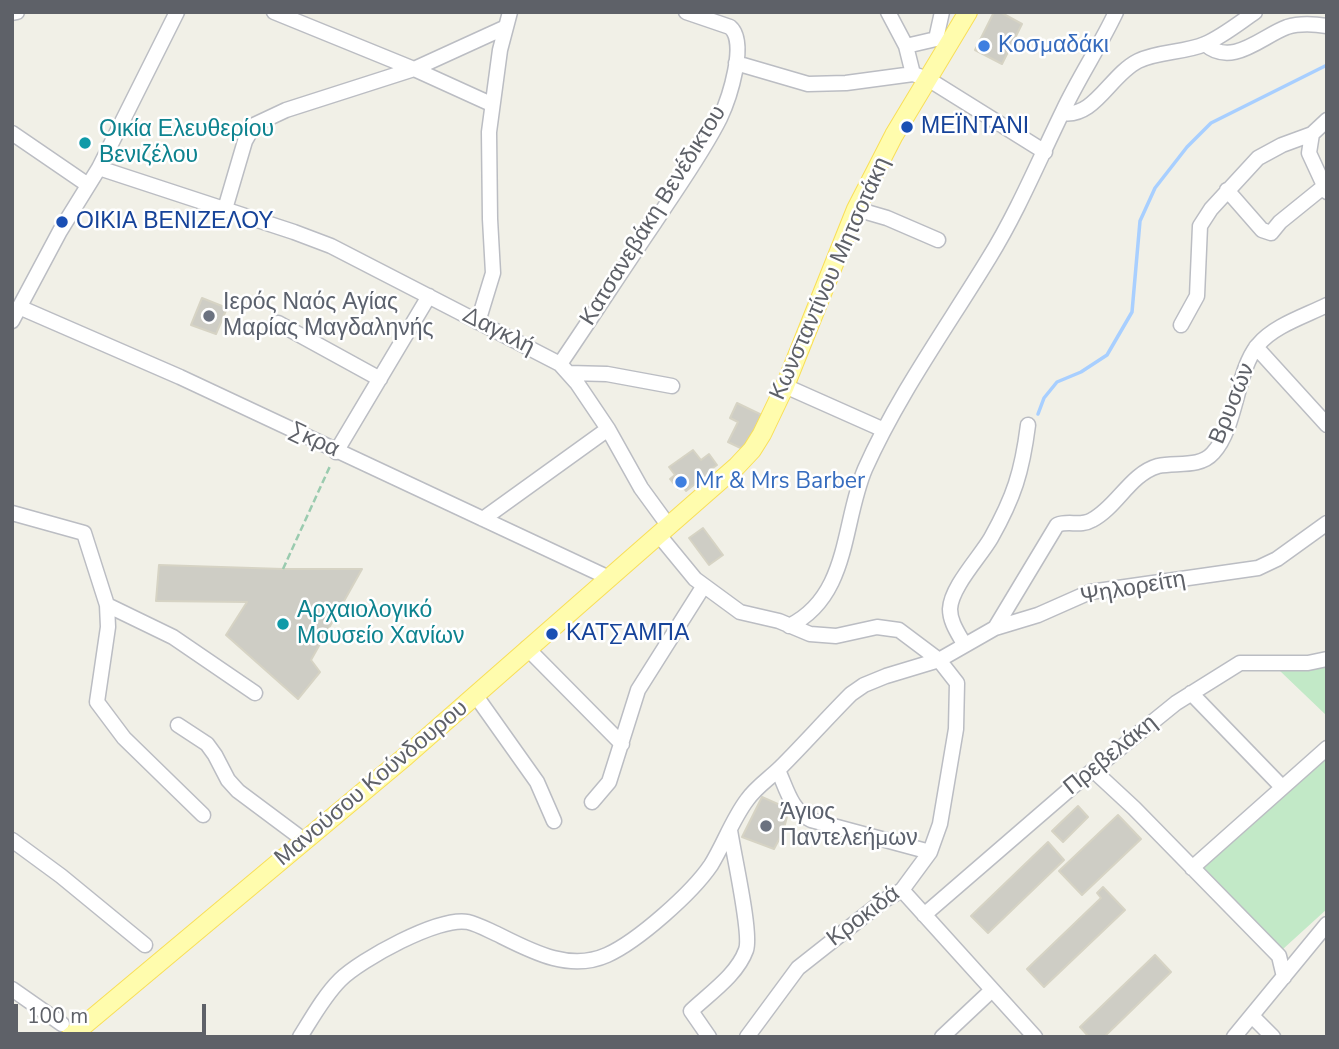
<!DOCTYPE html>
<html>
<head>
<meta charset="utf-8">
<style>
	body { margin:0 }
	#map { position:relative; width:1339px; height:1049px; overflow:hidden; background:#f1f0e7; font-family:"Nunito Sans",sans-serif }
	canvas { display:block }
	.frame { position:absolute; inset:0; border:14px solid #5e6168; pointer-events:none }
	.scale { position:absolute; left:14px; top:1004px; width:192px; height:32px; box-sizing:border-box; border:4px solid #5e6168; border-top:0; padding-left:9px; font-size:21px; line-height:24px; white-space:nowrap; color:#5e6168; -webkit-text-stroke:5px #fff; paint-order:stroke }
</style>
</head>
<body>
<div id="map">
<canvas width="1339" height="1049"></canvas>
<div class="frame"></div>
<div class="scale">100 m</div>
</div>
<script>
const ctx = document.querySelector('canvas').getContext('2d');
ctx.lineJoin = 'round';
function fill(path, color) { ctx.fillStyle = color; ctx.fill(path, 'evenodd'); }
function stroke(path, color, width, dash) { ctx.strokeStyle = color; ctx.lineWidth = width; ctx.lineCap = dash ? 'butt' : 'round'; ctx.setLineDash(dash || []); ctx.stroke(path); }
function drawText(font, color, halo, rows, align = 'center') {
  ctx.font = font + ' "Nunito Sans",sans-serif'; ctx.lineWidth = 5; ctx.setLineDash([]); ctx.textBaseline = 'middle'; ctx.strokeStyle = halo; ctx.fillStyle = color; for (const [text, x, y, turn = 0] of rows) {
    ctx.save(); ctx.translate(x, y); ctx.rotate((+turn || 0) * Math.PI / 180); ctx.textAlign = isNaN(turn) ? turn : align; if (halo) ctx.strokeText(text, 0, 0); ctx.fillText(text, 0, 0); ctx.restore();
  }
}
const green = new Path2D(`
	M1327,666V716L1280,671Z
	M1327,755V909L1283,949L1201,869Z`);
const stream = new Path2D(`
	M1038,414L1044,398L1057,382L1081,372L1107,355L1132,312L1140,221L1155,188L1187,147L1211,123L1327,65`);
const building = new Path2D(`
	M994,12H1000L1022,24L1002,64L975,50Z
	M202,298L227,308L216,334L191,325Z
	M737,403L766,417L749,452L728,442L738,422L730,418Z
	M693,450L701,460L709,454L717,465L710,470L712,471L686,491L682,486L678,489L670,479L675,475L669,467Z
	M703,528L723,555L709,565L689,538Z
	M159,565L283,569H362L311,660L320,672L298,699L226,635L247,602L156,601Z
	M762,797L789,809L783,832L774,849L742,837Z
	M1078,806L1088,817L1063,842L1052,831Z
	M1118,815L1141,839L1082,895L1059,871Z
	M1048,842L1064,860L988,933L971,916Z
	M1103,887L1125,910L1044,987L1027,969L1101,898L1097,893Z
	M1155,955L1171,972L1104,1037H1089L1080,1027Z`);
const path = new Path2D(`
	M283,569L331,464`);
const minor = new Path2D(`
	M274,12L414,69L491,104
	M888,12L906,46L913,74
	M12,13L17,12
	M1205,44C1232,68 1262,36 1287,27C1300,23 1314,24 1327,26
	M906,46L936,39L942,12
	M736,63L808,84L846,83L913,74L928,79L1045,152
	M1062,113C1094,119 1110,75 1138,61C1158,51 1184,53 1205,44C1223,36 1239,23 1255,12
	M12,133L88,185
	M1312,134L1309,153L1327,192
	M99,168L294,232L331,246L560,364L577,383L608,429L641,488L668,525
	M1227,190L1262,230L1271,233L1280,222L1327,184
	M225,209L245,141L254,125L286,110L414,69L506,27
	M856,209L887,218L938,240
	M19,307L180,377L607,577
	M12,321L60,231L99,168L177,12
	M478,322L493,273L490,219L489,132L500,50L510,12
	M278,323L380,379
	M1181,325L1197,296L1200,226L1211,209L1258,158L1282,145L1312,134L1327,120
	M1256,347L1327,425
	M560,364C592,317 623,269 655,222C677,188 702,154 720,118C729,99 748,42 730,27L686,12
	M568,373L607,374L672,386
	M785,386L884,430
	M336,452L429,296
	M12,513L84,533L107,605L108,627L97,702L124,738L203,815
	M483,519L608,429
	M658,534L695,579L740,612L779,621L810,634L836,636L877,627L899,630L939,660L957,683L956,729L940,824L930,852L902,890L883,901L798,968L747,1037
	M107,605L173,637L255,693
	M789,626C850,596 842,523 865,469C898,395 947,327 989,258C1018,211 1039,160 1063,111C1079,77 1100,46 1116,12
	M995,628L1057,525C1069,520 1080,527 1092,520C1117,507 1130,474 1158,466C1176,462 1200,468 1213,453C1237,427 1236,371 1258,345C1273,326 1305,316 1327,305
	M964,644C958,633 950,622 950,609C951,587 980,557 991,538C1014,497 1022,472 1028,425
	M527,648L622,744
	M1191,693L1282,787
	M476,696L537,782L554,821
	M178,725L207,744L215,755L228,780L238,791L305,841
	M778,770C787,790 791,810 811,820L930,852
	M1093,770L1134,808L1279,956L1284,977
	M592,802L609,782L638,690L703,587
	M12,840L61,876L145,945
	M1192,868L1327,748
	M902,890L1035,1037
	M924,915L1071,788L1176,703L1240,663H1308L1327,659
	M12,989L62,1024
	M1252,1016L1273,1037
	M300,1037C312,1018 324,996 340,980C360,960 439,916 468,922C477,924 488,930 497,934C531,951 569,972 607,955C638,941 692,893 711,865C724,844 732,820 747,800C756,787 770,778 781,767C805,743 827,718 851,694L864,685L886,676L939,660L995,628L1038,615L1090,592L1258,568L1277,559L1327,523
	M709,1037L691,1011C710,993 737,975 746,950C752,934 733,852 730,830
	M942,1037L992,990
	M1234,1037L1327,924`);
const major = new Path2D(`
	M70,1037L406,756L737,466L752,450L762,434L785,386L856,209L894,135L968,12`);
const markers = [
	[984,46,7,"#3f7fe0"],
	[907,127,7,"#1a4fb4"],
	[85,143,7,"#0f9aa8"],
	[62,222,7,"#1a4fb4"],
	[209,316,7,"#6b7280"],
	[681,482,7,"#3f7fe0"],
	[283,624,7,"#0f9aa8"],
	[552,634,7,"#1a4fb4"],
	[766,826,7,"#6b7280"]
];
const shopNames = [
	["Κοσμαδάκι",998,46],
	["Mr & Mrs Barber",695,482]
];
const transitNames = [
	["ΜΕΪΝΤΑΝΙ",921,127],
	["ΟΙΚΙΑ ΒΕΝΙΖΕΛΟΥ",76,222],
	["ΚΑΤΣΑΜΠΑ",566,634]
];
const cultureNames = [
	["Οικία Ελευθερίου",99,130],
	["Βενιζέλου",99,156],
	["Αρχαιολογικό",297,611],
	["Μουσείο Χανίων",297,637]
];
const streetNames = [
	["Κατσανεβάκη Βενέδικτου",654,216,-58],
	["Κωνσταντίνου Μητσοτάκη",831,279,-66],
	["Δαγκλή",498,332,27],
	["Βρυσών",1233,404,-68],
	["Σκρα",314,441,25],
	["Ψηλορείτη",1133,589,-10],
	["Πρεβελάκη",1111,756,-39],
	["Μανούσου Κούνδουρου",372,784,-40],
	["Κροκιδά",864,917,-37]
];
const worshipNames = [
	["Ιερός Ναός Αγίας",223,303],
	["Μαρίας Μαγδαληνής",223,329],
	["Άγιος",780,813],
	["Παντελεήμων",780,839]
];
fill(green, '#c2e9c7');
stroke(stream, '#a8cfff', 3.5);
fill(building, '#cecdc5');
stroke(building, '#d6d3c4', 2);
stroke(minor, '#bbbdc3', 17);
stroke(major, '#f9df58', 20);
stroke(path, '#9acbaf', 2.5, [7, 3.5]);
stroke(minor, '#fff', 14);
stroke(major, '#fffcad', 18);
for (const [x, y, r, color] of markers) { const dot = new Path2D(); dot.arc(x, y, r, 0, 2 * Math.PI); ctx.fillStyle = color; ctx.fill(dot); stroke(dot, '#fff', 2.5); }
drawText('23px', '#366cbe', '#fff', shopNames, 'left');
drawText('23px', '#164399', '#fff', transitNames, 'left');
drawText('23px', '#0d838f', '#fff', cultureNames, 'left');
drawText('23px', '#5e6168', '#fff', streetNames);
drawText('23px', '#5b616d', '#fff', worshipNames, 'left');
</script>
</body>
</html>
